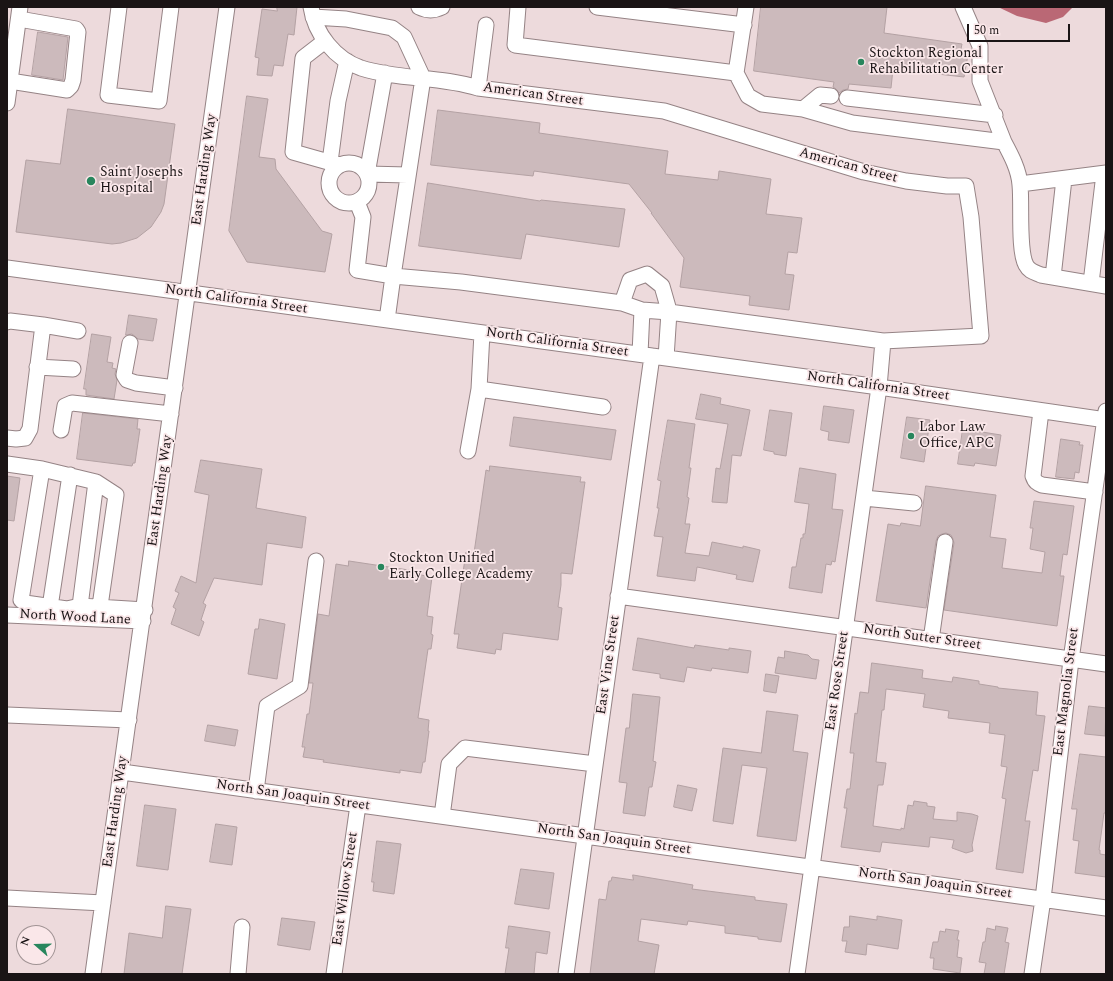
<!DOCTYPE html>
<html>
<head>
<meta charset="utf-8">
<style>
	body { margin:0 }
	#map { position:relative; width:1113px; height:981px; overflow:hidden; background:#eddadc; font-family:Spectral,serif }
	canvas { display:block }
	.frame { position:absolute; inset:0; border:8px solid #1a1415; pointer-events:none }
	.north { position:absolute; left:16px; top:925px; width:40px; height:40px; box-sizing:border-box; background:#fae7e9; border:1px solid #a09394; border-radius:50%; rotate:290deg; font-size:11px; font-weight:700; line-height:16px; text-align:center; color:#1a1415 }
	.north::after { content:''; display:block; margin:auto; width:14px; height:18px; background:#28865d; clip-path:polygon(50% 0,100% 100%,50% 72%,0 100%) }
	.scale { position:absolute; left:967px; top:24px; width:103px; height:18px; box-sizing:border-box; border:2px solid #1a1415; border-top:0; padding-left:5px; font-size:12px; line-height:14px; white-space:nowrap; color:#1a1415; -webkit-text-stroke:3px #fae7e9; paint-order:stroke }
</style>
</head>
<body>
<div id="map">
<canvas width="1113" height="981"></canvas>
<div class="frame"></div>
<div class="north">N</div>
<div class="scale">50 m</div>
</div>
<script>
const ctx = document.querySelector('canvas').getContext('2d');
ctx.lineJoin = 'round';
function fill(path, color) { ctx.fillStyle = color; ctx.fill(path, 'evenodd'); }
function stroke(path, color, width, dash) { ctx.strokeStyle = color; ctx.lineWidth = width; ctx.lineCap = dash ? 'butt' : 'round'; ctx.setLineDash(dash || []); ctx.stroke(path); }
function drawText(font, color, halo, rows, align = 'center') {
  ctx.font = font + ' Spectral,serif'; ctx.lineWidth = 3.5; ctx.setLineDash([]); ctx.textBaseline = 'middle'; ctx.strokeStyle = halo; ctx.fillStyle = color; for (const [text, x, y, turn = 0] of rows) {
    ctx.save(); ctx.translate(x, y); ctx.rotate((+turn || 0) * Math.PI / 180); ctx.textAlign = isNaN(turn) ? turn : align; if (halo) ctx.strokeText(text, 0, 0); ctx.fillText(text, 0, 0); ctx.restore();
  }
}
const water = new Path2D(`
	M998,7H1073L1063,17L1046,23L1017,16Z`);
const building = new Path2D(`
	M277,7H297L294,35L288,34L283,66L274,65L272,76L257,75L259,58L255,57L262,9L277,11Z
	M761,7H887L884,33L962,44L960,54L968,55L964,77L893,69L891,88L849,84L848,89L843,90L839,93L836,89L833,87L834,82L754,71Z
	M38,32L68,37L63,80L32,75Z
	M247,96L268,99L259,157L275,159L276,169L322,231L332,234L325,272L247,262L229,231Z
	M68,109L175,124L164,204L161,212L151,227L137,238L121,243L112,244L16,232L26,160L60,164Z
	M438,110L540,123L539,133L668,151L665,174L718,180L719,171L771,179L766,214L802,218L797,253L788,252L785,274L794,275L789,310L749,305L750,296L680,287L684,258L651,213H652L629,184L534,171L533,176L431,165Z
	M428,183L540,201L541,200L625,209L619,247L526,234L521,259L419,246Z
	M129,315L157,319L153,341L138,339L132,334L126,335Z
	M92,334L111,337L107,362L113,363L112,368L116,369L115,374L117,380L114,399L86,395V389H84Z
	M701,394L721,398L720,404L750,410L741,456L732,455L727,503L712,502L716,468L720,469L728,424L696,419Z
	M824,406L854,410L849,443L828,440L829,432L821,430Z
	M770,410L792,413L786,456L774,454V452L764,450Z
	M83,413L138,419L137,429H140L135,463H133L132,466L77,459Z
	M514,417L616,430L611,460L510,446Z
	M907,417L930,420L924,462L901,458Z
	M668,420L695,424L689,468H691L687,497L689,498L685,524H690L685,553L709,556L712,542L743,548V546L760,550L753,582L736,579L737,575L697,567L695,581L657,576L663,537L654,536L659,508H657L661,481L658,480Z
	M963,429L1001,435L996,466L975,463L974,466L958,464Z
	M1061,439L1080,442L1079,445H1083L1079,473L1075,472L1074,479L1056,477Z
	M201,460L262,469L256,508L306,517L302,548L267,543L262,585L214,578L203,603L206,605L201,620L204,622L199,636L171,624L176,609L173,607L179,593L175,591L181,576L196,583L209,495L195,492Z
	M490,466L581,477L580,482H585L572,574L561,573V585L558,607L562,608L558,640L503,633L501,650L496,649L495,654L457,648L459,634H454L466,552L474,553L486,470L489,471Z
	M800,468L836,474L832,509L843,510L835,562L832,561L831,565L826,564L822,593L789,588L792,567H796L801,538H803V534H805L809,504L795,502Z
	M7,476L20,478L14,521L7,520Z
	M926,486L996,495L990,537L1006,539L1002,568L1042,573L1045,552L1030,549L1033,528H1030L1034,501L1074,506L1067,555L1063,554L1060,576H1064L1057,626L944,610L954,543L953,539L951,535L946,533L942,534L938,536L936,541L926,608L876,601L888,524L900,526L901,523L920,526Z
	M349,561L422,572L421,575L432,577L427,616L433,617L431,634L433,635L431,649H428L418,718L429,720L428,731H429L425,762H423L421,773L400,770V773L323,762L324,760L303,757L305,747H302L307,714H309L313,683H309L318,614L329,616L336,564L348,566Z
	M260,619L285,624L277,679L248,674L255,629H258Z
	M638,638L694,648L695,645L729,650V648L751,651L748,673L712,668L711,671L687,667L684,682L660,678V674L633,670Z
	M785,651L808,655L812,659L819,660L816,679L775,673L778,657L784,658Z
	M872,663L923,670L922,678L952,682L953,677L979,681V684L998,687V688L1038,692L1036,715L1045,716L1038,771L1033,770L1025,821H1030L1023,873L996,869L1006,799L1002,798L1007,767L1001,766L1005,735L989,733L990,723L948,718L949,711L923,707L925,694L886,689L884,710H882L876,762L886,763L883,785H878L873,826L901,830V828L904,829L908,805L913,806L914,801L927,803V806L935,807L933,819L957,821V812L972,814L978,816L972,845L973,851L966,853L952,848L954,840L930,837L929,847L882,842L880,852L841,847L847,808H844L847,789H850L854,753H850L855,713L857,714L860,692L868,693Z
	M766,674L779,676L776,693L764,691Z
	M633,694L660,697L653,761L656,762L652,787H649L645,816L623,813L627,783L619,782L626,728H629Z
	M1089,706L1106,708L1105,736L1085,734Z
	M767,711L798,715L793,751L808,753L796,841L757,836L767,768L742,765L733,824L713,821L723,748L761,753Z
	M208,725L238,730L235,746L205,741Z
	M1080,754L1106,757V813H1104L1099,850H1100V854L1106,855V877L1075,873L1079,841L1073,840L1077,809H1072Z
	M678,785L697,789L692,811L674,807Z
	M145,805L176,809L168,870L137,866Z
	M216,824L237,827L232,865L210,862Z
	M377,841L401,844L394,894L373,891L374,882H372Z
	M521,869L554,873L549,909L515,904Z
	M633,875L693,885L692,889L755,897V900L787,904L781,942L758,939V937L725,933V926L688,921L687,925L641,919L638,941L659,945L654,974H590L599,899L606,900L609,881H611L612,877L633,880Z
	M166,906L191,909L182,974H124L129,933L162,938Z
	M850,916L877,920V916L902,920L898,949L867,944L866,955L845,952L847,941H842L844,927H849Z
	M282,918L315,922L310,950L278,945Z
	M509,926L550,932L547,954L536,952L534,974H505L509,948H506Z
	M996,926L1008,928L1005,942L1009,943L1004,974H984L986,963L979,962L983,942H985L987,928L995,930Z
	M946,929L959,931L957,940H959L957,957L962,958L960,973L933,969L934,958H930L933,942H938L940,931L945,932Z`);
const minor = new Path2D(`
	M119,7L108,95L159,101L171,7
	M311,7C315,34 335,59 361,68C399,80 440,76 478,88L664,111L864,172L906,181L947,186H966L971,217L981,336L883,341L669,312L642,310L622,303L461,282L393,276L357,270L363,217L357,202
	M419,7C427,11 434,11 442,7
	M518,7L515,45L736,73L748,96L762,104L803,109L852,123L1004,142C1011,155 1019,170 1020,185C1022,204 1018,251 1026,265C1029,271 1034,272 1041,275L1106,286
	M597,7L744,25
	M963,7L980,46V81L1004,142
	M313,17L346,19L392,28L404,37L423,78L393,276L387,320
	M325,41L303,58L293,152L339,165
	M385,73L367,174L408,175
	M736,73L746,7
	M10,81L67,90L71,86L73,80L78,32L76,29L19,19
	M478,88L486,25
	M847,98L995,115
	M7,103L20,7
	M803,109L820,95L831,96
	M330,162L338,101L347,61
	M329 183a20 20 0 1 1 40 0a20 20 0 1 1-40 0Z
	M1020,184L1106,173
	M7,268L879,387L1106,420
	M1053,277L1064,179
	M1091,283L1104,174
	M622,303L630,280L647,274L662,286L668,307L669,312L666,358
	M7,322L10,321L43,325L30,429L25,438L16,439L7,438
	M43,325L78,331
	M482,333L479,389L603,407
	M130,343L124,375L127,380L136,383L175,388
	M640,354L642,310
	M37,367L73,369
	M1041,411L1033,476C1035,482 1037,483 1042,485L1095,492
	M61,430L65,406L72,403L171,414
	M468,451L479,389
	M7,464L42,469L96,482L116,495L100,606
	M42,469L21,600L25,603L67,609L80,606L145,610
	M864,498L914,503
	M618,596L1106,664
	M80,606L96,482
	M50,607L70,475
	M7,615L143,621
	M931,640L945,542
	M7,715L129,720
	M122,772L1106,908
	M256,791L267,706L300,686L316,561
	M442,816L449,764L465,748L595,764
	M7,898L103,903
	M93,974L227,7
	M238,974L242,927
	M334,974L358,805
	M566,974L652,356
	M797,974L879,387L883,341
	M1032,974L1043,899L1071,660L1106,411`);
const markers = [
	[861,62,4,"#28865d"],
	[91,181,5,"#28865d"],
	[911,436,4,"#28865d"],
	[381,567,4,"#28865d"]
];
const poiNames = [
	["Stockton Regional",869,54],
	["Rehabilitation Center",869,70],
	["Saint Josephs",100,173],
	["Hospital",100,189],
	["Labor Law",919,428],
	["Office, APC",919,444],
	["Stockton Unified",389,559],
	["Early College Academy",389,575]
];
const streetNames = [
	["American Street",533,95,8],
	["American Street",848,166,15],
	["East Harding Way",205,170,-82],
	["North California Street",236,300,8],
	["North California Street",557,343,8],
	["North California Street",878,387,8],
	["East Harding Way",161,491,-82],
	["North Wood Lane",75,618,3],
	["North Sutter Street",922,638,8],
	["East Vine Street",609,665,-82],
	["East Rose Street",838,681,-82],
	["East Magnolia Street",1067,692,-83],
	["North San Joaquin Street",293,796,8],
	["East Harding Way",116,812,-82],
	["North San Joaquin Street",614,840,8],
	["North San Joaquin Street",935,884,8],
	["East Willow Street",346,889,-82]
];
fill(water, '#ba6875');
fill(building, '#ccbabc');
stroke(building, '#b3a1a3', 1);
stroke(minor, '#958385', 17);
stroke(minor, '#fff', 15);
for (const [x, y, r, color] of markers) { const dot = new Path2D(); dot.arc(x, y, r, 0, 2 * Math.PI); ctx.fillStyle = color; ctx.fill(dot); stroke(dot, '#fae7e9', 1.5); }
drawText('14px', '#1a1415', '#fae7e9', poiNames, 'left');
drawText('14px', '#1a1415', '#fae7e9', streetNames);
</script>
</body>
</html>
